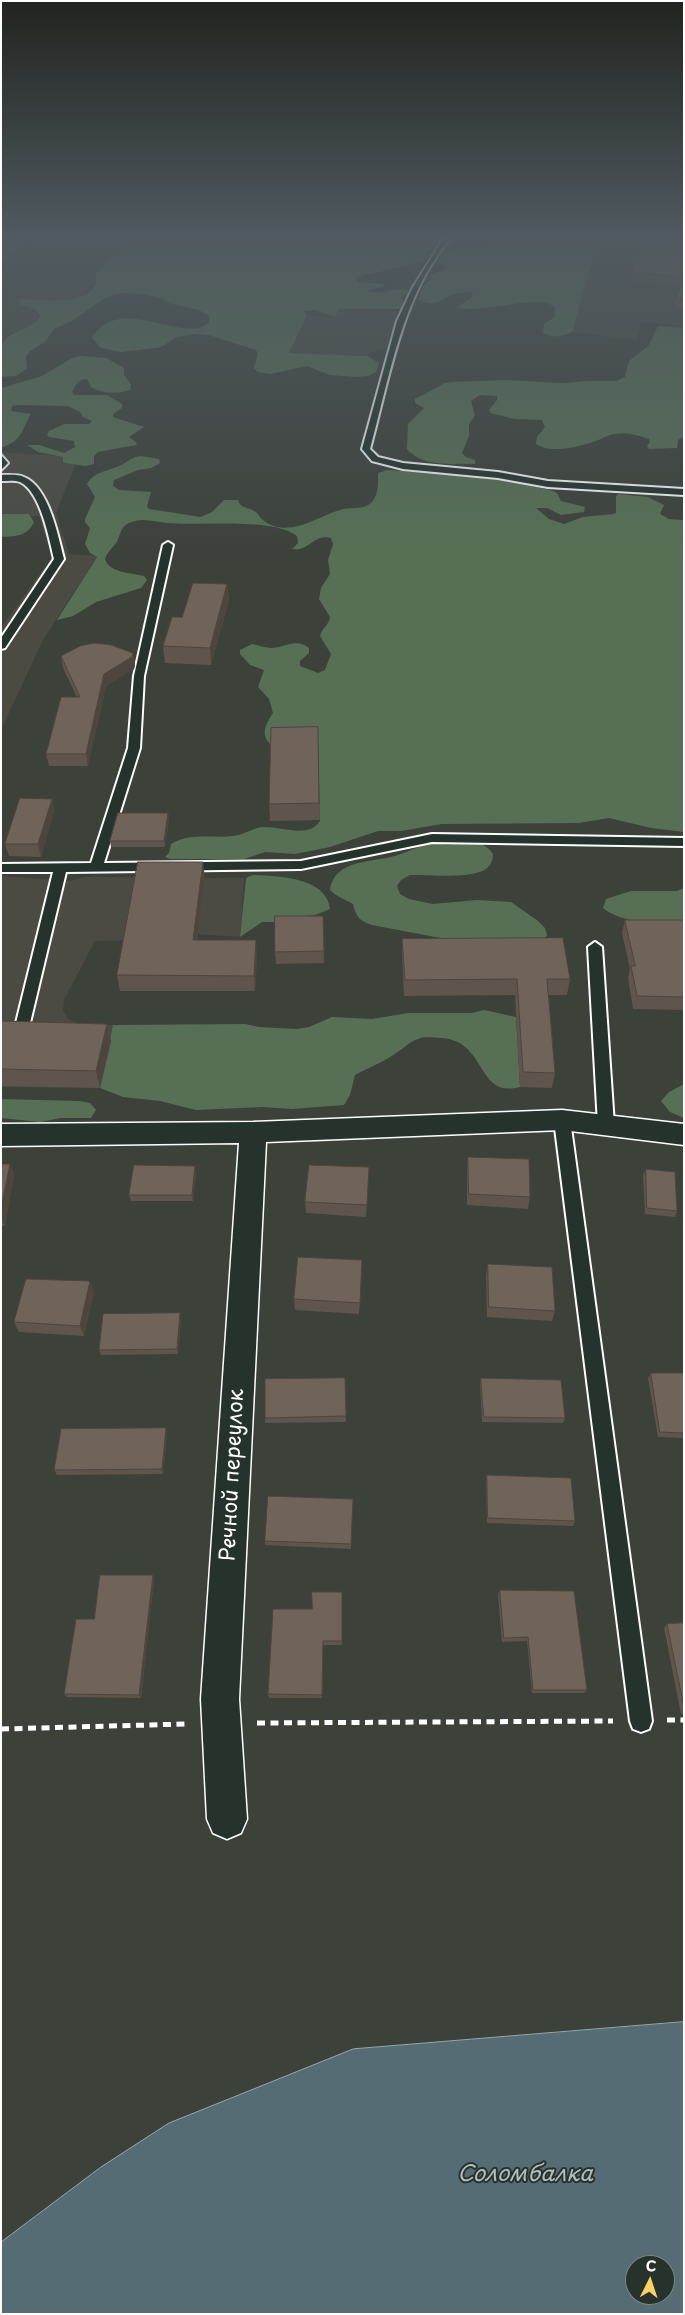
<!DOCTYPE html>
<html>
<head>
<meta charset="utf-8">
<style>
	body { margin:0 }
	#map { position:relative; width:685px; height:2315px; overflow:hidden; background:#3c413a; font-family:"Playpen Sans",sans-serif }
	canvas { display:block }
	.frame { position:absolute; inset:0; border:2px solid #fff; pointer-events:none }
	.north { position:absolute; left:625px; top:2255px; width:50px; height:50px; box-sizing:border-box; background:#26332d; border:1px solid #7d8581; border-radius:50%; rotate:4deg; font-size:14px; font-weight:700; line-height:20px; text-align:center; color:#fff }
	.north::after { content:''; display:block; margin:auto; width:18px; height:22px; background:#ffd166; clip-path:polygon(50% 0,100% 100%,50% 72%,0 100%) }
</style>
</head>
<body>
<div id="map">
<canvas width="685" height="2315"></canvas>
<div class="frame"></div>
<div class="north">С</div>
</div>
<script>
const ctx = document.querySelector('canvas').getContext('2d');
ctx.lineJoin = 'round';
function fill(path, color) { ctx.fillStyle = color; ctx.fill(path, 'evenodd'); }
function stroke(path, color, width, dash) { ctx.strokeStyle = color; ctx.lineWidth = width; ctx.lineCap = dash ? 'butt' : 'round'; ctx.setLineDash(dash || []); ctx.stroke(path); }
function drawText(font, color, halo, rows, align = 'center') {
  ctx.font = font + ' "Playpen Sans",sans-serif'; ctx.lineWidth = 4; ctx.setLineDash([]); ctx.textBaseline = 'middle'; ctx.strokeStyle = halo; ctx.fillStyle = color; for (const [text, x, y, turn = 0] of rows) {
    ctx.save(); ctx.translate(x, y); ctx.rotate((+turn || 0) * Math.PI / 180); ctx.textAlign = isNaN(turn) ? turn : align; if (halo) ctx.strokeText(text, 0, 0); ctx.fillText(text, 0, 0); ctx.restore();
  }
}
const built = new Path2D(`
	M1,238H129L117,254L96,273V280L82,297L23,306L35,309L41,316L33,324L11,333L1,347Z
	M599,246L684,251V327L641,322L637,340L572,332L589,272Z
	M339,309L398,311L386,349L372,352L367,356L289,353L307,315L335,317Z
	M1,452L60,456L75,465L56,513L69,554L97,556L43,640L1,730V628L52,557L39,516L1,514Z
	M1,876L71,881L83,877L244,878L240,937L192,934L187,939L95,941L64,1000L63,1010L69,1020L81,1024L113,1025L100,1088L1,1087Z`);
const green = new Path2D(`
	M129,238H445L427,251V259L425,261L356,277L358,282L384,284L386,286L368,290L370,292C384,295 397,285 410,291L401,298L404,303L401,309H339L335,317L315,310L304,311L307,315L289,353L367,356L379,363L376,372L368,376L356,377L330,375L307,366L270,374L258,372L254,368L258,354L256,350L209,335L196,334L177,337L161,347L155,348L121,352L101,348L92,338C119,291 188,347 209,322V316L199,310L172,304L161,298L142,294L120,293L105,298L72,321L54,329L45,342L30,351L26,357L27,368L16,376L1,377C1,368 0,356 1,348C6,329 31,331 41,316L35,309L20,305L19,299C39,299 91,308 96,281C96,278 95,276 96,273L103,268L107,261L117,254Z
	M506,238H684L677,250L599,246L589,272L572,332C562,336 553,339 543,333L544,324L555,317V308C543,291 479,316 457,307L474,296L470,292C466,292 461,292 457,293C443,298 435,310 418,299L423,286L431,279L432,274L447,268L437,261C449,247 461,249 478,247C487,245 497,241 506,238Z
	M658,326L684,328V437L678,440L677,448L649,449L647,446L650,442L649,439C637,435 627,432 615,434C606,435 601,440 593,442C578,447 550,454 536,444L537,437L545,427L542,420L514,419L491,413L489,410L497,400V396L480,395L471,401L475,416L469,424V436L462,453L466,457L475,460V464C452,463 424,468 407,449L408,424L424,408L415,403V399L445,383L453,382L505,380L563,383L587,381H616L625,377L629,361L649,345Z
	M81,356L106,358L124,368V375L131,385L130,390C118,394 102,394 91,387L87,379C78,379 76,385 72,392L74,395H107L122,404V408L113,414V417L144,427L129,437L137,443L136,445L98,452L94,456V464L85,466L66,463L63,462V457L38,452L27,445H39L64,453L75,447L74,441L49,437L47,435L49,431L64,424H89L92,421L83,417L80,412L68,406L17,405L12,406L11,411L31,414C20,432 24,439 1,448L2,388L42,376L72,358Z
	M141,456L159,459L160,463L151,468L138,470L114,480L113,486L119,490L151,492L147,506L149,509L201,517L212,512L224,500H238C240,509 250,507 256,512C259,515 260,518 264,521C290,539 317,516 343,509C353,507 364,510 372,502C379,494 378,482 378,473L387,470L497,477L553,491L557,493L561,501L585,507L584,512L561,515L547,508H536L549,519L564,524L583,517L613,514L616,513V496L618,494L648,497L664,505L660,514L669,519L684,520V832L651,828L609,818L579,823L442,824L401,831H378L330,847L295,854L265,852L244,859H170L165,857L169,853L171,844C192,831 217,840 239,835C245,833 251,830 257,828C275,823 307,841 320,821L318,744L272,745C259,736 266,723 273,713L269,699L258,687L264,670L250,665L240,654V650L252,644C258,645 265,648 272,648C286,647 296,638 309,648V653L300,661V666L318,673L325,670L331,654L320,636C322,628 329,625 330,617L319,599L321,588L330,574L328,560L333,544L331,538C314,533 309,552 292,549L298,543L297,536C273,517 199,526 168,523C155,522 140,516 127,524C120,528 120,537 116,543C112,549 107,552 105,559C109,573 132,573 144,576L147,580L141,588L96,602L73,616L57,620L97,557L90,553L85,544L90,528L85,522V519L95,497L87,484C95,470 109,472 123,464C130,460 132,457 141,456Z
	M1,514H29L34,522C27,537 16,536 1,537Z
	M434,842C452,843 483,836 493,854C493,858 492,862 490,865C479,881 429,874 410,875L401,880L397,886L400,894L409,899L433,904L477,900L511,902L538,921L545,928L547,935L543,942L451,940L372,925C359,921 356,916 353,904L336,895L330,890C334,858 375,863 398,855C410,851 421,845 434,842Z
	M253,875C277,876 327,877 330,909L315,915L296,917L290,922H262L240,937L246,878Z
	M684,888V923C657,922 624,925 603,908L606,899L631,891H677Z
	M484,1010L516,1017L520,1087C476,1099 487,1040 441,1038C434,1038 425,1036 418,1039C411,1041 405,1047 399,1051C386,1061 370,1067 355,1075L350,1095L344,1105L292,1109L262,1107L196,1110L160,1101L123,1097L100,1088L113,1025L245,1024L259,1027L297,1029L309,1027L332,1017L372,1019L408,1013H472Z
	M684,1084V1118L670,1112L661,1101L669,1092Z
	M1,1099L79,1101L90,1103L96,1110L91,1118H61L40,1122L1,1118Z`);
const water = new Path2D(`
	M684,2022V2314H1V2242L101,2167L169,2123L353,2049ZM635,2265H665V2295H635Z`);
const path = new Path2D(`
	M667,1720H684
	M257,1723L613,1721
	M1,1729L186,1724`);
const lane = new Path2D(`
	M444,238H451C402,293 389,380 370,449L378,457L403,463L498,472L548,481L684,489V495L548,487L498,478L403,469L372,461L362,449L397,321L413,287Z
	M1,455L8,463L1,470Z
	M1,475C8,475 18,474 24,477C49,487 58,536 64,559L5,648L1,649V638L54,559C49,539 41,492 20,482C15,480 7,481 1,481Z
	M168,542L173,545L144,676L140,748L104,863L301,861L432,834L684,838V846L432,842L301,869L66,872L29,1027L27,1031H17L15,1027L53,872H1V864L91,863L128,748L134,676L163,545Z
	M595,942L602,947L614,1125L612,1129L606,1131L600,1129L598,1125L588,947Z
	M562,1114L568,1116L570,1120L652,1721L649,1729L641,1732L633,1729L630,1721L554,1120L556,1116Z`);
const street = new Path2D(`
	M562,1110L684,1124V1145L562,1130L266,1142L239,1699L247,1819L241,1833L227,1839L213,1833L207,1819L201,1699L239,1143L1,1146V1124L253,1122Z`);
const wall = new Path2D(`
	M684,238V308L674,307L676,298L680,286L630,281L631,272L675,242Z
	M227,584L229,600L211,665L165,663L163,646L182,617Z
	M133,653L135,665L134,669L106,686L88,766H49L46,754L77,697L63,668L61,656Z
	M318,727L320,820L270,821L269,804Z
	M52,799L54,811L41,857L9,856L5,844Z
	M168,813L169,819L165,847H111L110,841Z
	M205,878L197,940L257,956L255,991H120L117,975Z
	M323,916L324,963L276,964L275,952Z
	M625,920H684V1010L633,1009L628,978L630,969L622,933Z
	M402,939L570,979L567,995H549L555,1073L552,1088L520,1087L515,995L404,996L402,955Z
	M1,1021L107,1024L111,1041L100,1088L1,1086Z
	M468,1157L530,1197L528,1209L467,1205V1169Z
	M1,1164H10L14,1175L5,1226H1Z
	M369,1167L366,1217L306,1213L305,1202Z
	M646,1169L677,1211L675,1217L645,1214L643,1175Z
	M196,1172L193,1201H131L129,1195Z
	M488,1264L555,1311L552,1321L487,1317L486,1275Z
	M362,1271L359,1314L295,1310L294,1299Z
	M94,1292L84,1336L19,1332L14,1322Z
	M181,1319L178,1354L101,1355L99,1350Z
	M651,1373H684V1438L658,1437L648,1378Z
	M345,1378L346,1422L265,1423V1418Z
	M481,1378L565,1418L563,1423L482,1422L480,1383Z
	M167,1433L163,1474L57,1475L54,1470Z
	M487,1475L575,1521L573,1526L487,1523L486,1480Z
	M353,1499L351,1549L265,1545V1541Z
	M153,1575L154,1580L141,1698L67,1697L64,1694L94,1619Z
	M500,1590L587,1690L584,1693H532L527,1641L502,1642L498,1594Z
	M342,1592V1645H323L322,1698H269L268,1694L312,1609Z
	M684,1623V1714H681L664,1628L667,1624Z`);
const shadedWall = new Path2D(`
	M30,238H41L1,273V262Z
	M227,584L229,600L211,665L210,648Z
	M133,653L135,665L134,669L106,686L88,766L86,754L104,674Z
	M52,799L54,811L41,857L38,844Z
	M168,813L169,819L165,847L164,841Z
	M203,862L205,878L195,956L193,940Z
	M256,940L257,956L255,991L254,976Z
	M107,1024L111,1041L100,1088L96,1071Z
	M10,1164L14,1175L5,1226L1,1218V1208Z
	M195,1166L196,1172L193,1201L192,1195Z
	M90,1281L94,1292L84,1336L80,1326Z
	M180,1313L181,1319L178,1354L177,1349Z
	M166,1428L167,1433L163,1474L162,1469Z
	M153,1575L154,1580L141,1698L139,1695Z`);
const building = new Path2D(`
	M1,238H30L1,262Z
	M676,238H684V299L676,298L684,277L631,272L644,242H675Z
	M193,583L227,584L210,648L163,646L172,617H182Z
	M95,643L111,645L133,653L132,657L104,674L86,754H46L61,697H80L61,656L80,646Z
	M318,727L319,803L269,804L271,728Z
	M20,798L52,799L38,844H5Z
	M118,813H168L164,841H110Z
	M138,862H203L193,940H256L254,976L117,975Z
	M275,916H323L324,951L275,952Z
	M625,920H684V997L637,996L631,966H635Z
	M563,938L570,979H547L555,1073L523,1072L517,979L405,980L402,939Z
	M1,1021L107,1024L96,1071L1,1069Z
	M468,1157L529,1159L530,1197L469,1194Z
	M1,1164H10L1,1208Z
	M134,1165L195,1166L192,1195H129Z
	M309,1165L369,1167L367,1205L305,1202Z
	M646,1169L675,1172L677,1211L647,1208Z
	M298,1257L362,1260L360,1303L294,1299Z
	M488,1264L552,1267L555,1311L489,1307Z
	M26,1279L90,1281L80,1326L14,1322Z
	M180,1313L177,1349L99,1350L103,1314Z
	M651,1373H684V1433L660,1432Z
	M345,1378L346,1416L265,1418V1379Z
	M481,1378L561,1380L565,1418L484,1417Z
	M166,1428L162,1469L54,1470L61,1429Z
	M487,1475L571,1478L575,1521L488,1518Z
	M268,1496L353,1499L351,1544L265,1541Z
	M100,1575H153L139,1695L64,1694L76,1619H94Z
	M500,1590L574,1591L587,1690H533L528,1637L504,1638Z
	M312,1592H342V1641H323L322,1695L268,1694L273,1609H312Z
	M684,1623V1707L667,1624Z`);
const nearStreetnames = [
	["Речной переулок",233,1475,-87]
];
const nearWaternames = [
	["Соломбалка",525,2175]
];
fill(built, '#4b4b44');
fill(green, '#577055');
fill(water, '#556c74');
stroke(water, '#99a7ac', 1);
stroke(lane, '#fff', 4);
stroke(street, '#fff', 3);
stroke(path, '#fff', 5, [8, 5.5]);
fill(lane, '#26332d');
fill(street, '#26332d');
fill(wall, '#5f554d');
fill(shadedWall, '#4e453f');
fill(building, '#6f635a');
stroke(building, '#4e453f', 1);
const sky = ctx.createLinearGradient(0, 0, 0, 563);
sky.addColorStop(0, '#212420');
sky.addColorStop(0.42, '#505a60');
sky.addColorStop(1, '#505a6000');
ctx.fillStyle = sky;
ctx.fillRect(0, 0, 685, 563);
drawText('21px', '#fff', '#26332d', nearStreetnames);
drawText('italic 22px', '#b2bdc0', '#26332d', nearWaternames);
</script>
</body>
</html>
